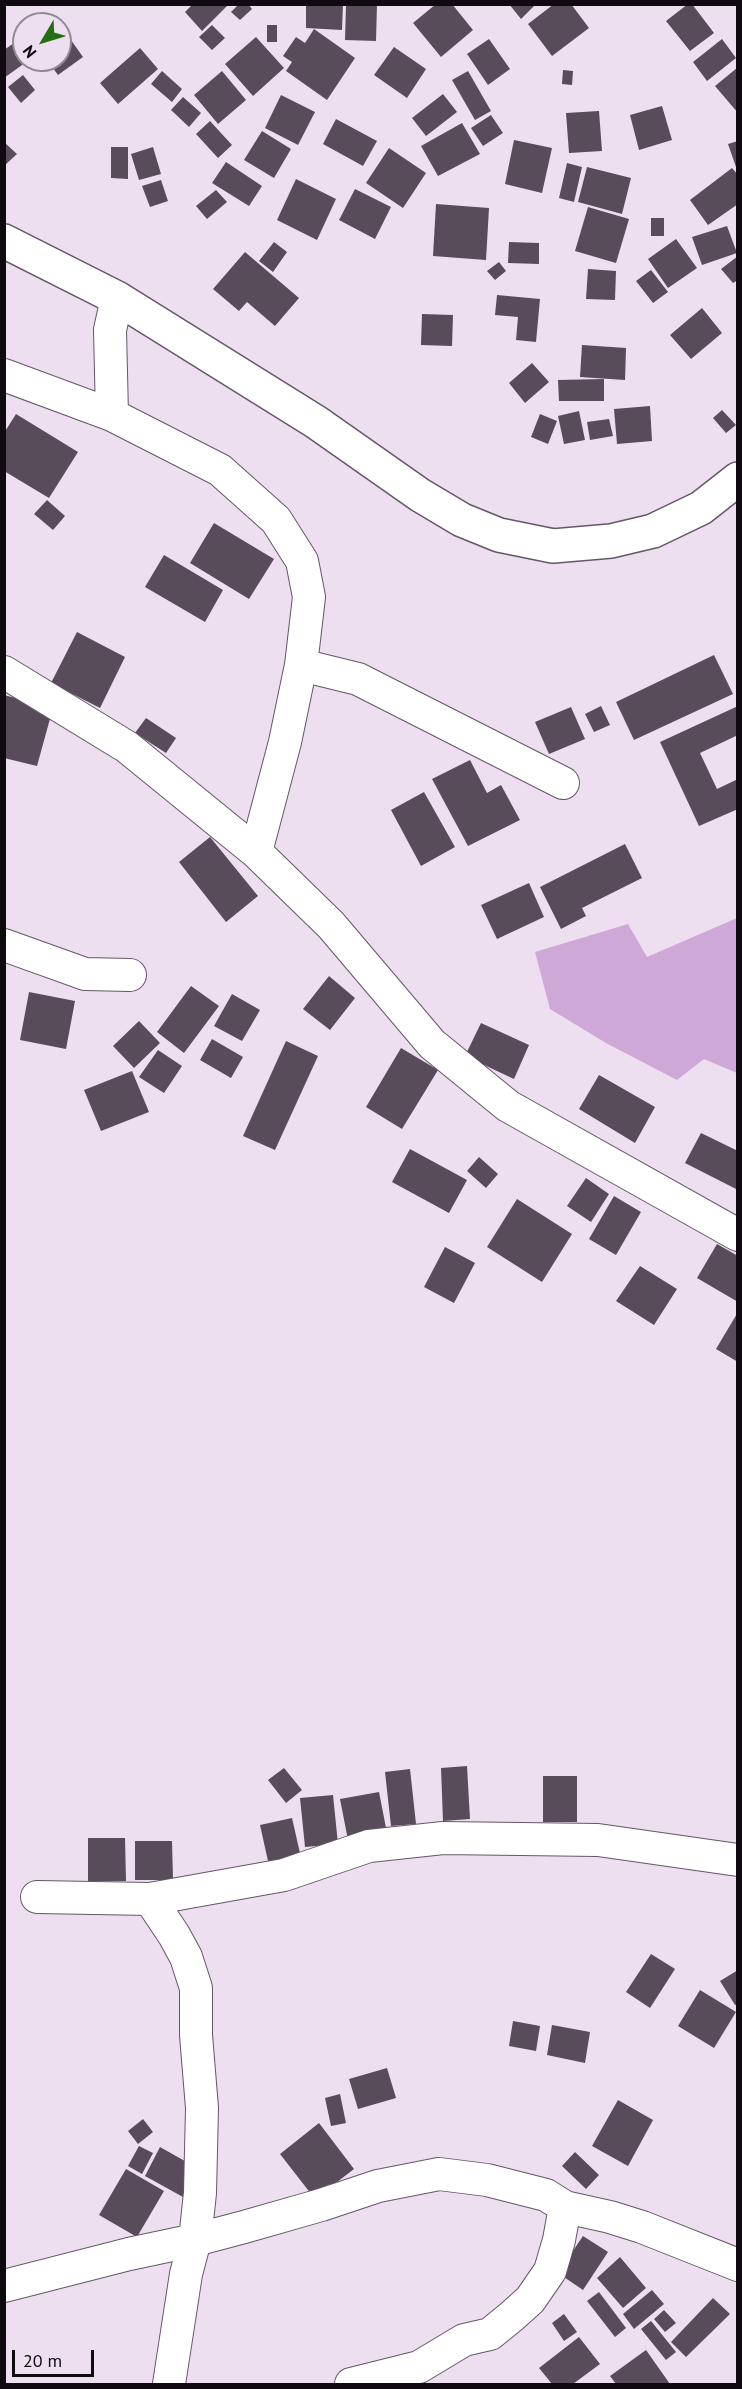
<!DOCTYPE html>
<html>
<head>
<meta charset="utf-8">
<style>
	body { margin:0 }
	#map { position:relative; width:742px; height:2389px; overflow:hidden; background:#eddff0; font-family:"PT Sans",sans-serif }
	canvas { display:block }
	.frame { position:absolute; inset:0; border:6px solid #0f0a10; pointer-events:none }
	.north { position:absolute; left:12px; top:12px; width:60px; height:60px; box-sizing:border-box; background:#eddff0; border:2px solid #948a96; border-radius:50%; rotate:232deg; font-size:16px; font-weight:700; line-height:24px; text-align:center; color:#0f0a10 }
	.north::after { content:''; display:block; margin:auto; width:21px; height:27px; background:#246f12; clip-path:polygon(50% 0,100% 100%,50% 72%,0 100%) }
	.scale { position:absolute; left:12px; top:2350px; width:82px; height:27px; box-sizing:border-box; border:3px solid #0f0a10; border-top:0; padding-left:8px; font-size:18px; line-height:21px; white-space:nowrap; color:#0f0a10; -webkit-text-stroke:4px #eddff0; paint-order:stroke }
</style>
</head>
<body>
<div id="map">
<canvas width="742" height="2389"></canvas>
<div class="frame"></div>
<div class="north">N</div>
<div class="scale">20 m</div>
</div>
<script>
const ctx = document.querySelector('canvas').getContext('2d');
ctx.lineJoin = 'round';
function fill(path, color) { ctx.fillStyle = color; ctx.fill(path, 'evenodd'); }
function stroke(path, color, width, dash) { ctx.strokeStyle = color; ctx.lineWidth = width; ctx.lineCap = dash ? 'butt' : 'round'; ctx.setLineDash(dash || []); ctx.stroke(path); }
const green = new Path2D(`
	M737,918V1073L704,1059L677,1080L606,1043L550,1009L535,952L628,924L647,957Z`);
const building = new Path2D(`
	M193,4H229L202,31L185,12Z
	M239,4H248L252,9L240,20L231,12Z
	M306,4H343L342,30L306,28Z
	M346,4H377L376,41L345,40Z
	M436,4H452L473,30L441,57L413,23Z
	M509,4H536L521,19Z
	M554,4H571L589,28L552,56L528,24Z
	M688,4H692L714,33L690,51L666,21Z
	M212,25L225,38L212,50L199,37Z
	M267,25H277V42H267Z
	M314,29L355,58L327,100L286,71L292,62L283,56L296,37L305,43Z
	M256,37L284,68L253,96L225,64Z
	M489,39L510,69L488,85L467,54Z
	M722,39L736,58L707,81L693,62Z
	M71,40L83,57L58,75L47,60H60V48Z
	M14,43L24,57V60H29L4,78V50Z
	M394,47L426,69L407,98L374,75Z
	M140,48L158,69L118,104L100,83Z
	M737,68L738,69V113L715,86Z
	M563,70L573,71L572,85L562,84Z
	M162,71L182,89L172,102L151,84Z
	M222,71L246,100L218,124L194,95Z
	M468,71L491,111L475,120L452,80Z
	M23,75L35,90L21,103L8,87Z
	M443,94L457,112L426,136L412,118Z
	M281,95L315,112L298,145L265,128Z
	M183,97L201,113L189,127L171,110Z
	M662,106L672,140L639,150L630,115Z
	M599,111L602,151L569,153L566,113Z
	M491,115L503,133L483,146L471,128Z
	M336,119L377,141L363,166L323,144Z
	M210,121L232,145L218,158L196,134Z
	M462,123L480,154L438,176L421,146Z
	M262,131L291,149L274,178L244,160Z
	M514,140L552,148L542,193L505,184Z
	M738,141V170H737L728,144Z
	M4,142L17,154L4,166Z
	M111,147H128V179L111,178Z
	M153,147L161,174L139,180L131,154Z
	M389,148L426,173L403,208L366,183Z
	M226,162L262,186L249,206L212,183Z
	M567,163L582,167L574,202L559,198Z
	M587,167L631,178L622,214L578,202Z
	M732,168L738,175V204L708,225L690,200Z
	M296,179L336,199L317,240L277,220Z
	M161,180L168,201L150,207L142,186Z
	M355,189L391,207L375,239L339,220Z
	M216,190L227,202L207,219L196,206Z
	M436,204L489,208L486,260L433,256Z
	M588,207L629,219L616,263L575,251Z
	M651,218H664V236H651Z
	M727,226L737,253L702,265L692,237Z
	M676,239L697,268L668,288L648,259Z
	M274,242L287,252L273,272L259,261Z
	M509,242L539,243V264L508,263Z
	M245,252L299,298L275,326L247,302L239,311L213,289Z
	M738,256V280L733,283L721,269Z
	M499,262L506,271L495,280L487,271Z
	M588,269L616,271L615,300L586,299Z
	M651,270L668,292L653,303L636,281Z
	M497,295L540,299L536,342L516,340L518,317L495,315Z
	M702,308L722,333L691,359L670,335Z
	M422,314L453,315L452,346L421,345Z
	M582,345L626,348L625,380L580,377Z
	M532,363L549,382L525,403L509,383Z
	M604,379V401H559L558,380Z
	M650,406L652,441L617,444L614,409Z
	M722,410L736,425L726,433L713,418Z
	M579,411L585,440L564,444L558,416Z
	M16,414L78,452L49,498L4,471V433Z
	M540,414L557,421L548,444L531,437Z
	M609,419L613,436L590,440L587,422Z
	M47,500L65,516L53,530L34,514Z
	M214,523L274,559L249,599L190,563Z
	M164,555L223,590L205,622L145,587Z
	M77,632L125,657L100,708L51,683Z
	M714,655L733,694L634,740L616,702Z
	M4,695L53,708L37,766L4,758Z
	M601,706L610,725L594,732L585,714Z
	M738,706V735L700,753L717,789L738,779V809L699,826L660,742Z
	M571,707L585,739L549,754L535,722Z
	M146,718L176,738L166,753L135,733Z
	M470,760L487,793L501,785L520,820L468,846L432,779Z
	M424,792L455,847L421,866L391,810Z
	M210,837L258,896L226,922L179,862Z
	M625,844L642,878L582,908L586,916L561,929L540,887Z
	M529,883L544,917L497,939L481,905Z
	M329,976L355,998L330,1030L303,1009Z
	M191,986L219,1006L184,1053L157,1032Z
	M29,992L75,1001L66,1049L20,1040Z
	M232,994L260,1010L242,1041L214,1026Z
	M139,1021L160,1043L134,1068L113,1046Z
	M481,1023L529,1045L514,1079L465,1056Z
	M212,1039L243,1057L231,1078L200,1060Z
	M286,1041L318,1056L275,1150L243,1136Z
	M401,1048L438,1070L402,1129L366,1107Z
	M158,1050L182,1066L164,1093L139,1077Z
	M132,1071L149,1112L101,1131L84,1090Z
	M599,1075L655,1107L635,1143L579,1109Z
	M701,1133L738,1151V1190L685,1163Z
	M410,1149L467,1180L449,1213L392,1182Z
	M479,1157L498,1174L486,1188L467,1171Z
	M586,1178L609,1194L591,1222L567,1206Z
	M614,1196L641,1212L616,1255L589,1239Z
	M517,1199L572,1234L542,1282L487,1247Z
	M717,1244L738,1256V1302L697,1278Z
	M445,1247L475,1263L454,1303L424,1287Z
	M640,1266L677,1289L654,1325L616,1301Z
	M738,1312V1362L716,1349Z
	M467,1766L470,1819L443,1821L441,1768Z
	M284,1768L302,1790L286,1803L268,1780Z
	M410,1769L416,1824L391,1826L385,1772Z
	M543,1776H577V1822H543Z
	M379,1792L387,1833L348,1840L340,1799Z
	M333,1795L338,1844L305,1847L300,1798Z
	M292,1818L302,1862L270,1870L260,1825Z
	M88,1838H125L126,1881H88Z
	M135,1841H172L173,1880H135Z
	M651,1954L675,1969L650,2008L626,1992Z
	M738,1970V2004L735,2005L720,1981Z
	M700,1990L736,2012L714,2048L678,2026Z
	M513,2021L540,2026L536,2051L509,2046Z
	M552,2025L590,2032L585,2063L547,2055Z
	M387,2068L396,2098L358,2109L349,2079Z
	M340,2094L346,2123L331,2126L325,2098Z
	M618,2100L653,2120L628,2166L592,2146Z
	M143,2119L153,2132L138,2144L128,2131Z
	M319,2123L354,2169L315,2199L280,2154Z
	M139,2146L153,2153L142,2174L128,2166Z
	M160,2147L199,2169L183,2197L145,2176Z
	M575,2152L599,2175L586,2189L562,2166Z
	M126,2169L164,2191L137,2237L99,2215Z
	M583,2236L608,2252L583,2290L558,2273Z
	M620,2257L646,2288L623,2308L597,2278Z
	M652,2290L664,2304L634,2329L623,2314Z
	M599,2292L626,2328L615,2337L587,2301Z
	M713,2298L730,2314L686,2357L671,2342Z
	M664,2310L676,2323L665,2332L654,2319Z
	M564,2314L577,2332L564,2341L552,2323Z
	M651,2321L676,2352L666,2360L641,2329Z
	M579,2337L600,2364L573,2384H552L539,2368Z
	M646,2350L670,2384H616L610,2376Z`);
const street = new Path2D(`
	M4,375L112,415L220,470L276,520L302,561L309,597L301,665L285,742L256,852
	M112,415L110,330L117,298
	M301,665L358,679L563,783
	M4,672L127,747L256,852L331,925L432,1044L508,1106L738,1235
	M4,945L85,974L130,975
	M37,1897L150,1899L284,1875L369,1846L443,1838L598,1840L738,1860
	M150,1899L174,1935L186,1957L196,1988V2035L202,2108L200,2193L195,2240L186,2274L169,2384
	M4,2286L129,2254L195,2240L244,2227L321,2205L378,2186L439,2174L487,2180L546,2195L565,2207L610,2217L642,2227L738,2265
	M351,2384L419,2367L464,2340L490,2334L511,2317L530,2300L550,2271L559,2240L565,2207`);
const secondary = new Path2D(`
	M4,241L117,298L316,422L420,495L462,520L499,535L553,546L611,541L653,531L701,508L738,479`);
fill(green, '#cea8d6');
fill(building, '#584b5a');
stroke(street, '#645766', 34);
stroke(secondary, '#645766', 36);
stroke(street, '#fff', 32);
stroke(secondary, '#fff', 33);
</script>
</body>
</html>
